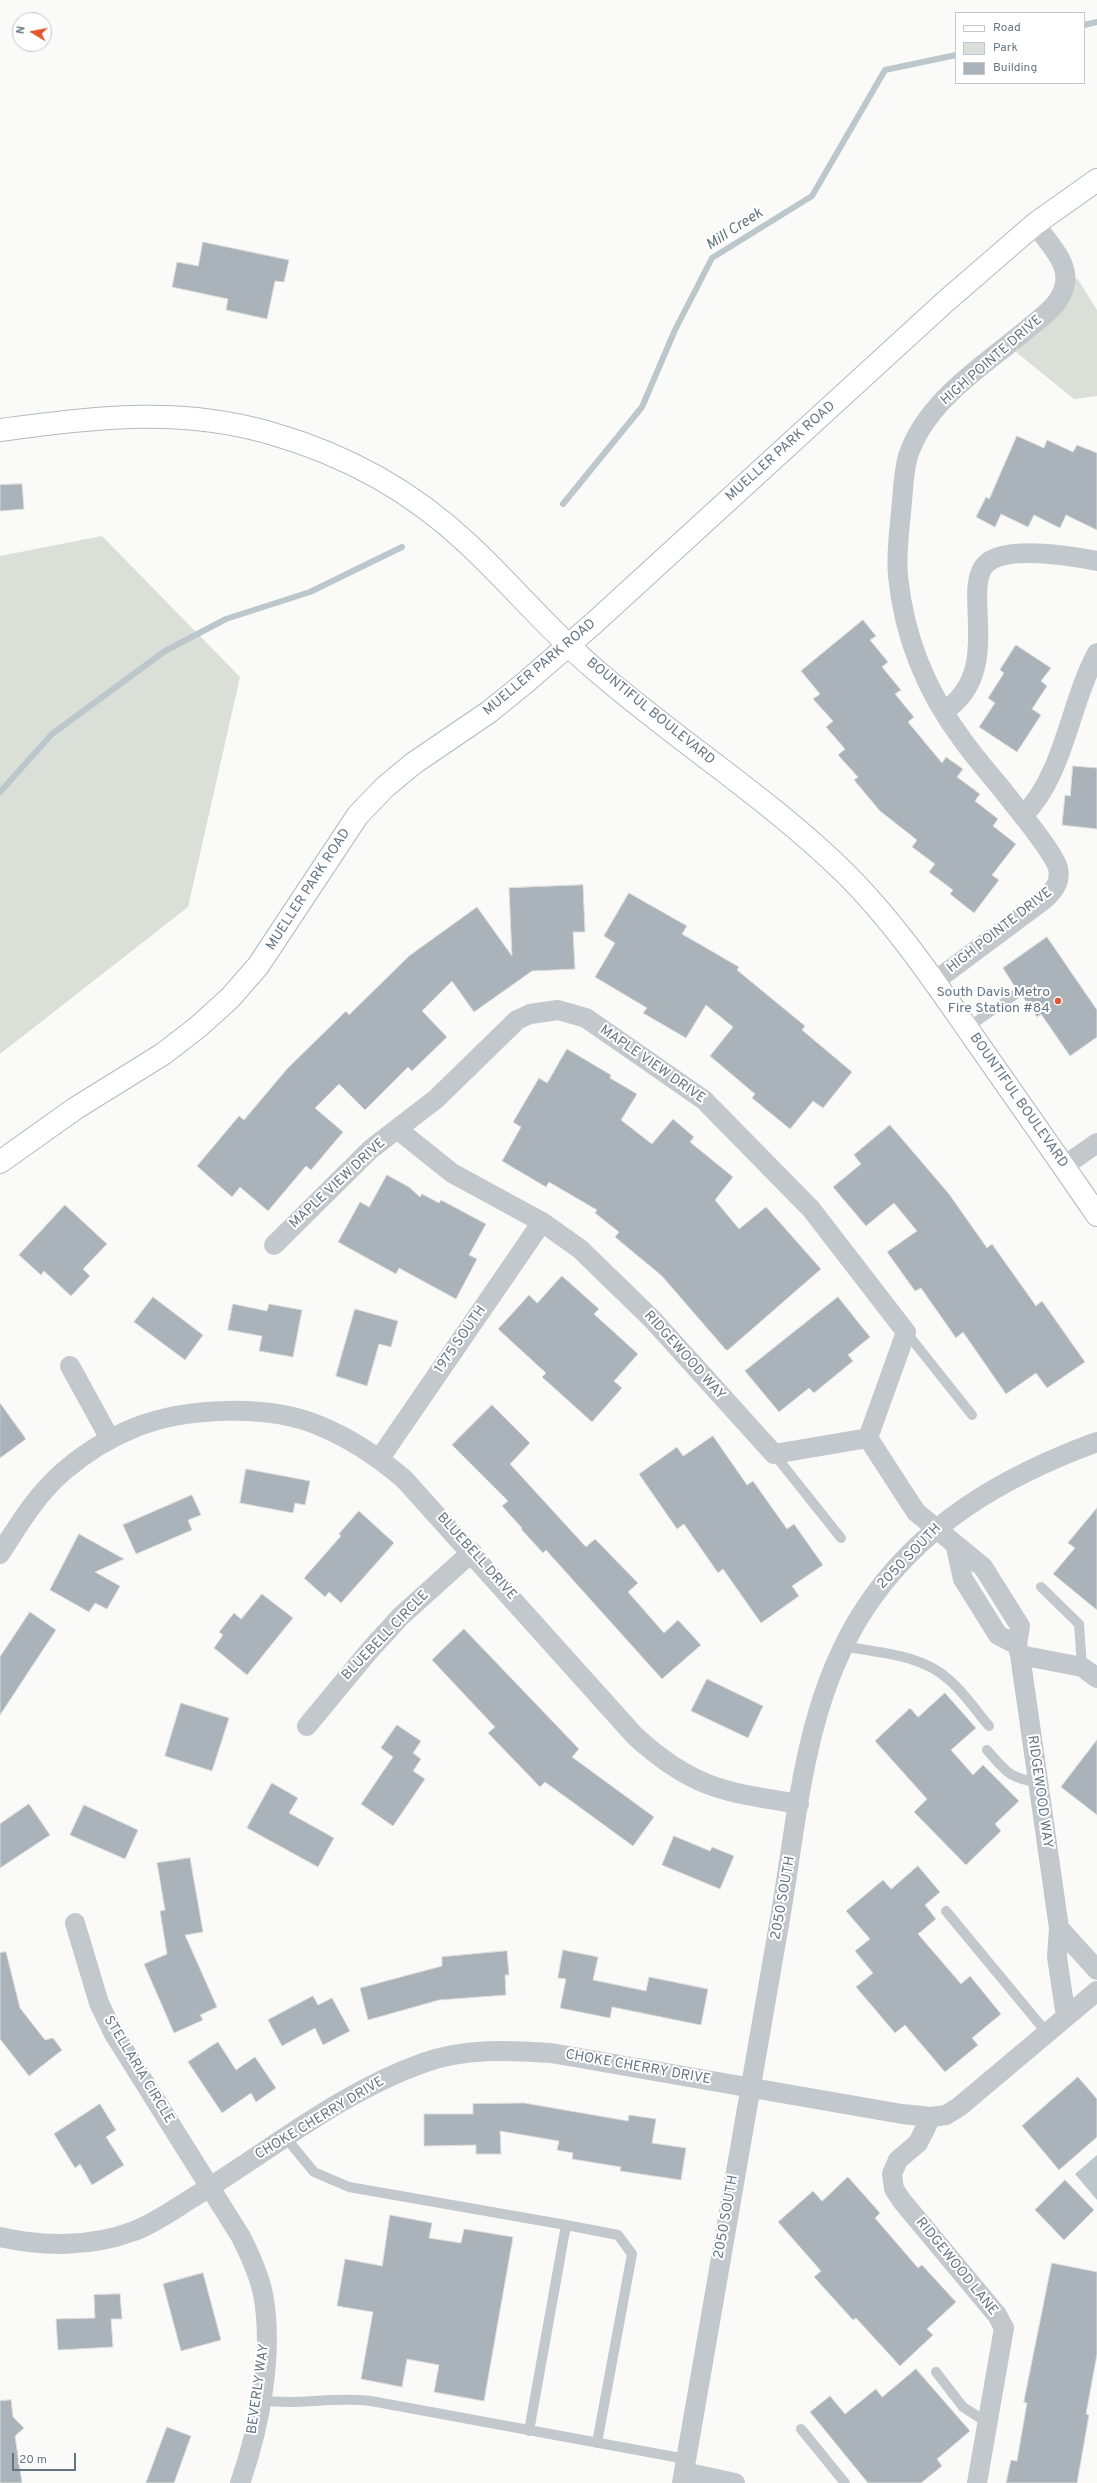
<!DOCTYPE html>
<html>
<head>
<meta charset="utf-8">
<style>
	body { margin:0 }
	#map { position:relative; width:1097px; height:2483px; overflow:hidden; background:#fafaf8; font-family:Overpass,sans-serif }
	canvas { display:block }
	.legend { position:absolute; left:955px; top:12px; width:130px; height:72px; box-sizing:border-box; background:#fff; border:1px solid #c1c8cd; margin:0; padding:5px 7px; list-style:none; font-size:12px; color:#657683 }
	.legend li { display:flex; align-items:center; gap:8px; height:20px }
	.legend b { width:20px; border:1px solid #c1c8cd }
	.north { position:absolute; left:12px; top:12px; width:40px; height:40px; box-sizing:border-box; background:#fff; border:1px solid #c1c8cd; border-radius:50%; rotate:280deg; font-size:11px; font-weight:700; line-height:16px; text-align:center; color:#657683 }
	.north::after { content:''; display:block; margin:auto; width:14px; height:18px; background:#e4572e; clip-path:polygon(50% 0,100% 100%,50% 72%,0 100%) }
	.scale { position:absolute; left:12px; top:2453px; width:64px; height:18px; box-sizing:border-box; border:2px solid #657683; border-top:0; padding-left:5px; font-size:12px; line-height:14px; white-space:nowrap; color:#657683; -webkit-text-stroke:3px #fff; paint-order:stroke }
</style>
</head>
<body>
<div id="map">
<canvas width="1097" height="2483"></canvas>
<ul class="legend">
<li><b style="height:5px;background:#fff"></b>Road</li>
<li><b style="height:11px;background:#dadfd7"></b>Park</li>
<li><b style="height:11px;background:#aab3b9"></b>Building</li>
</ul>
<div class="north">N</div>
<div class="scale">20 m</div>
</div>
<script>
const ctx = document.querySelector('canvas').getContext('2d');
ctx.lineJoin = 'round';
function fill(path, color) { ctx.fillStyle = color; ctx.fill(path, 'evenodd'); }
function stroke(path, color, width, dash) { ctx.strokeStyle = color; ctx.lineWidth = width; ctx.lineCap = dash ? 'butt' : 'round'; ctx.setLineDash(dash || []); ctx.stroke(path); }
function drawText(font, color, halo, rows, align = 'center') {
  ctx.font = font + ' Overpass,sans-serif'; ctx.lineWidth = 4; ctx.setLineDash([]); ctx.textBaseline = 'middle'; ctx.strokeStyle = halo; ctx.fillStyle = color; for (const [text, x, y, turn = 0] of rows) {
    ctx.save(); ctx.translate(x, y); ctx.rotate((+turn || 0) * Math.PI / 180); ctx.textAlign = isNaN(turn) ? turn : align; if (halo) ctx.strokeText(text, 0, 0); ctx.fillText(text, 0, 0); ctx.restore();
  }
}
const green = new Path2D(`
	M1077,278L1097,310V396L1074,399L1016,352Z
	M102,536L240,677L188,907L0,1054V556Z`);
const water = new Path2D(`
	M1097,2155V2200L1075,2174Z`);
const stream = new Path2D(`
	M1084,25L1097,22
	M563,504L642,407L675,330L712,258L812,196L885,70L956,55
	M0,792L52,734L165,651L226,619L310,592L402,547`);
const building = new Path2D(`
	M203,242L289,260L284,282L275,281L267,319L226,310L228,299L172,287L177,262L198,266Z
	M1017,436L1044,448L1047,440L1073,452L1077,445L1097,453V530L1066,515L1060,528L1034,515L1028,527L1001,514L995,527L976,517L986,497L989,499Z
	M22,484L24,509L0,511V485Z
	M863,620L876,636L870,640L888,662L882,667L901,690L895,694L914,717L908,722L942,763L946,757L963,769L957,777L980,794L975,801L998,819L993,826L1016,844L992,875L999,880L974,913L950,894L953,890L929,872L935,864L912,847L917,840L880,811L854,780L858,777L838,755L845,749L826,727L833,721L813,699L820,694L801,671Z
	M1016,645L1051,668L1041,681L1047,686L1032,709L1041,715L1017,752L979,727L995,703L988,698L1004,673L1000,670Z
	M1073,766L1097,768V829L1062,825L1065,795L1070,796Z
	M583,885L585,932H573L575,969L532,971L474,1012L452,981L422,1011L447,1037L412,1071L408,1067L365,1110L339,1084L315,1108L343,1132L311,1170L306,1166L268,1211L240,1187L232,1197L197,1166L239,1116L244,1120L287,1069L346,1011L349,1015L409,956L477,907L512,956L509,888Z
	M629,893L687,926L682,934L739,967L737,970L805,1026L802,1030L852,1072L823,1108L813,1101L790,1129L752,1098L755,1094L710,1056L733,1027L706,1005L686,1038L643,1013L647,1008L595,977L615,943L604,936Z
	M1047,937L1097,1010V1037L1070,1056L1041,1014L1037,1017L1023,997L1025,992L1024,988L1015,987L1003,968Z
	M567,1049L611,1075L610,1078L637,1094L621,1120L652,1144L673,1119L694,1137L690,1142L733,1177L715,1200L739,1229L766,1207L821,1269L728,1350H726L662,1276L615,1237L619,1232L595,1213L597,1210L549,1182L546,1187L502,1161L521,1127L513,1122L539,1078L547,1083Z
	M890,1125L949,1194L987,1248L992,1244L1036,1306L1042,1301L1085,1362L1047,1388L1036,1373L1006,1394L963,1332L956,1338L921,1288L915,1291L887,1252L917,1231L894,1203L866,1226L833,1187L861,1164L854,1155Z
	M387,1175L409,1187L420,1197L422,1194L439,1203L441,1200L486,1224L469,1255L477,1259L456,1299L399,1268L396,1274L338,1242L360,1202L369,1207Z
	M65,1205L107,1244L83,1269L90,1276L71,1296L44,1271L41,1275L19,1255Z
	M562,1276L599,1309L594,1314L638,1354L614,1381L622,1388L592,1422L542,1377L546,1373L498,1329L529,1295L537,1303Z
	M153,1297L203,1335L185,1360L134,1322Z
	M838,1297L870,1337L848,1355L853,1361L814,1393L809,1388L779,1412L745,1371Z
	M233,1304L267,1311L269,1304L302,1310L293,1357L259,1351L262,1336L228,1330Z
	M355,1309L398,1321L391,1347L379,1344L367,1386L336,1376Z
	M0,1403L26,1439L0,1458Z
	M492,1405L530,1443L510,1464L586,1547L595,1539L638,1583L628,1592L664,1633L678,1620L701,1645L662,1679L546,1550L543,1553L521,1529L522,1528L502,1506L508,1501L452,1445Z
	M713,1436L747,1485L753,1481L787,1529L794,1524L823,1565L792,1586L799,1596L761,1623L723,1569L718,1573L684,1524L677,1529L639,1474L677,1447L683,1456Z
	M246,1469L310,1481L305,1505L295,1503L293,1513L240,1503Z
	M192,1495L201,1515L188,1520L192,1530L136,1554L123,1525Z
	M1097,1508V1610L1053,1574L1075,1548L1068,1543Z
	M359,1511L394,1543L341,1603L329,1592L325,1597L304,1578L341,1536L339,1534Z
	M79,1534L124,1559L95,1572L120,1586L107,1609L95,1603L89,1612L50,1590Z
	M262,1594L293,1618L247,1675L214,1648L223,1635L219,1632L234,1613L241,1619Z
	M30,1612L56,1630L0,1715V1657Z
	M464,1629L579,1749L572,1757L654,1817L633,1846L545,1782L540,1787L488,1733L495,1727L432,1660Z
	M707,1679L763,1706L748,1738L691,1711Z
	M945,1693L976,1728L951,1750L973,1775L983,1765L1019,1801L995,1824L1001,1831L966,1865L914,1812L927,1799L875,1741L910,1708L918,1717Z
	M181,1703L229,1718L212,1771L165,1756Z
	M397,1725L421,1741L413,1753L421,1759L413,1771L425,1779L393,1826L361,1804L393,1757L381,1748Z
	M1097,1740V1815L1061,1787Z
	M272,1783L298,1798L289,1813L334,1838L318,1867L247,1828Z
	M29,1804L50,1835L0,1868V1824Z
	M84,1805L138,1830L125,1859L70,1835Z
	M674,1836L710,1851L712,1847L734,1856L720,1889L662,1865Z
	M190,1858L203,1932L185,1935L217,2007L200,2015L203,2020L174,2033L144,1964L167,1954L160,1911L165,1910L157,1863Z
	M918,1866L940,1892L925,1905L936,1919L918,1934L961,1984L970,1976L1001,2014L972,2038L978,2045L945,2072L905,2025L895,2033L856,1987L873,1973L855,1951L870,1939L846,1911L883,1880L891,1889Z
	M563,1950L598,1957L593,1980L646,1991L649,1977L708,1989L701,2025L612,2007L610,2018L560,2008L566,1979L558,1978Z
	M507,1951L509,1975H505L506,1995L439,2000L368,2020L360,1988L442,1966V1957Z
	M6,1952L20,2008L45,2040L53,2038L62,2050L29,2076L0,2039V1953Z
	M313,1996L318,2005L332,1998L350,2031L323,2045L315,2028L282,2046L268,2020Z
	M218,2042L236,2070L255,2057L276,2088L256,2102L251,2093L222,2113L188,2062Z
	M1078,2077L1097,2099V2137L1059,2170L1022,2126Z
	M524,2103L628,2121L629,2115L656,2119L652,2143L686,2148L681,2180L620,2171L621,2167L572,2159L573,2153L557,2150L559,2141L500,2131L501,2154H476V2145L424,2146V2114H473V2104Z
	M100,2104L116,2130L106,2137L124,2165L92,2185L80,2164L75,2168L54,2134Z
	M848,2177L880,2213L875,2218L918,2268L922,2265L956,2302L927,2329L933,2335L900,2366L856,2318L853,2320L814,2277L821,2271L778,2222L813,2191L822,2201Z
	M1065,2180L1094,2210L1064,2240L1035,2210Z
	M390,2215L432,2223L429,2238L461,2243L464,2229L513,2237L484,2401L434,2392L439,2365L407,2359L402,2387L361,2379L373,2312L337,2306L345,2259L382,2266Z
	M1052,2263L1097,2272V2354L1086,2414L1089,2415L1077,2483H1006L1011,2460L1017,2461L1027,2403L1024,2402Z
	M203,2273L221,2340L181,2351L163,2284Z
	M120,2294L122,2319H111L113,2347L58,2350L56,2319L95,2318L94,2295Z
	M916,2369L970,2431L937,2459L942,2466L921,2483H868L810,2412L830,2396L845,2414L876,2389L882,2397Z
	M11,2400L13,2417L24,2428L15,2436L22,2483H0V2401Z
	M167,2427L191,2436L174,2483H146Z`);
const lane = new Path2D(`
	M967,1028L1019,992
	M906,1332L972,1415
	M774,1454L841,1538
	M1041,1587L1079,1624L1082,1667
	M843,1646C878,1653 921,1654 948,1679C964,1692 976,1711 989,1726
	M987,1750C1006,1771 1008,1778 1037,1782
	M946,1911L1047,2033
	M286,2138L314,2172L349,2187L566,2225L529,2431
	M566,2225L618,2235L632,2254L597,2443
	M936,2372L963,2407L988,2423
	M260,2400C300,2406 332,2396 371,2401L686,2459
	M801,2429L845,2483`);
const street = new Path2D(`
	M944,711C1006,671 959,587 987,563C1008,545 1071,556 1097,561
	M1023,816C1065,773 1069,705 1097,653
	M935,981L1045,899C1054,890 1061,882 1058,868C1053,852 1023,816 1012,802C997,782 979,763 964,742C927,693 904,637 898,576C896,555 899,533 901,512C903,494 903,474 908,456C926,401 983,366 1025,331C1040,318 1062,305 1065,283C1069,262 1046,240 1035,224
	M397,1129L452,1173L542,1222L580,1249L652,1319L774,1454L868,1438
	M1064,1166L1097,1143
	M274,1245L371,1149L436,1099L517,1020L530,1014L558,1010L586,1018L704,1100L811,1209L906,1332L868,1438
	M70,1366L110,1439
	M868,1438L916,1512L983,1567L1020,1626L1017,1645L1020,1655L1082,1667L1097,1678
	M380,1458L542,1222
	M956,1547L963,1579L998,1635L1017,1645
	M0,1554C19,1524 37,1494 64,1471C85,1453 109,1438 134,1428C185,1407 269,1404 320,1426C352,1439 378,1457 404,1479L635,1736C693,1789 725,1792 799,1804
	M1020,1655L1059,1928L1057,1957L1066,2017
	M307,1726L369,1651L400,1617L472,1552
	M75,1923L99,2003L114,2034L241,2237C250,2255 259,2274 263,2294C274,2352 260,2427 240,2483
	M1059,1928L1097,1970
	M0,2237C42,2247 93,2247 134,2231C156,2223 177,2207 197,2195C271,2150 341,2092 423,2063C464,2048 508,2050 551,2053L902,2114L931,2117
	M684,2472L735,2483
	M682,2483C715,2299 745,2114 778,1930C798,1821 802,1705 864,1610C919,1525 1004,1476 1097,1442
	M977,2483L1004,2328L997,2315L902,2201L894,2189L892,2174L898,2160L918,2143L931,2117L946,2115L959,2107L1097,1991`);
const secondary = new Path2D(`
	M0,430C94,418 177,406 270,433C344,454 412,491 468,544C510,583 547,628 591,666C673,738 768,797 846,874C896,924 934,981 974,1038C1015,1097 1057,1156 1097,1215
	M0,1162L76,1108L163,1054L198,1027L230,998L258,966L358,815L385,787L414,763L489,712L526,682L594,623L946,301L1035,224L1097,180`);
const markers = [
	[1058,1001,4,"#e4572e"]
];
const streetNames = [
	["HIGH POINTE DRIVE",992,361,-41],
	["MUELLER PARK ROAD",781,452,-42],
	["MUELLER PARK ROAD",540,668,-40],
	["BOUNTIFUL BOULEVARD",650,712,39],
	["MUELLER PARK ROAD",309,890,-57],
	["HIGH POINTE DRIVE",1000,931,-38],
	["MAPLE VIEW DRIVE",652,1065,35],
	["BOUNTIFUL BOULEVARD",1018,1101,55],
	["MAPLE VIEW DRIVE",338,1184,-43],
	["1975 SOUTH",461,1340,-55],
	["RIDGEWOOD WAY",684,1356,48],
	["BLUEBELL DRIVE",476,1557,48],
	["2050 SOUTH",910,1557,-46],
	["BLUEBELL CIRCLE",386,1636,-46],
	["RIDGEWOOD WAY",1039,1792,82],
	["2050 SOUTH",784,1898,-80],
	["CHOKE CHERRY DRIVE",638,2068,10],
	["STELLARIA CIRCLE",138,2070,59],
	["CHOKE CHERRY DRIVE",320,2119,-31],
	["2050 SOUTH",727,2217,-80],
	["RIDGEWOOD LANE",956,2267,51],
	["BEVERLY WAY",259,2389,-82]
];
const poiNames = [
	["South Davis Metro",1050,993],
	["Fire Station #84",1050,1009]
];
const waterNames = [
	["Mill Creek",735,230,-33]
];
fill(green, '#dadfd7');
fill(water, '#bbc7cb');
stroke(stream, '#bbc7cb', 6);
fill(building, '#aab3b9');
stroke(building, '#dcdcda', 1);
stroke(secondary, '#b3babf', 24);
stroke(lane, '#c3c8cc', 10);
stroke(street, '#c3c8cc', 20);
stroke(secondary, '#fff', 22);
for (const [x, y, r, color] of markers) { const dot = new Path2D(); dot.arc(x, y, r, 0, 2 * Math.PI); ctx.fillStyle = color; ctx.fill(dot); stroke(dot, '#fff', 1.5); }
drawText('14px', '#657683', '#fff', streetNames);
drawText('14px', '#657683', '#fff', poiNames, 'right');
drawText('italic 15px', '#60757c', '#fff', waterNames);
</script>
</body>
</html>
